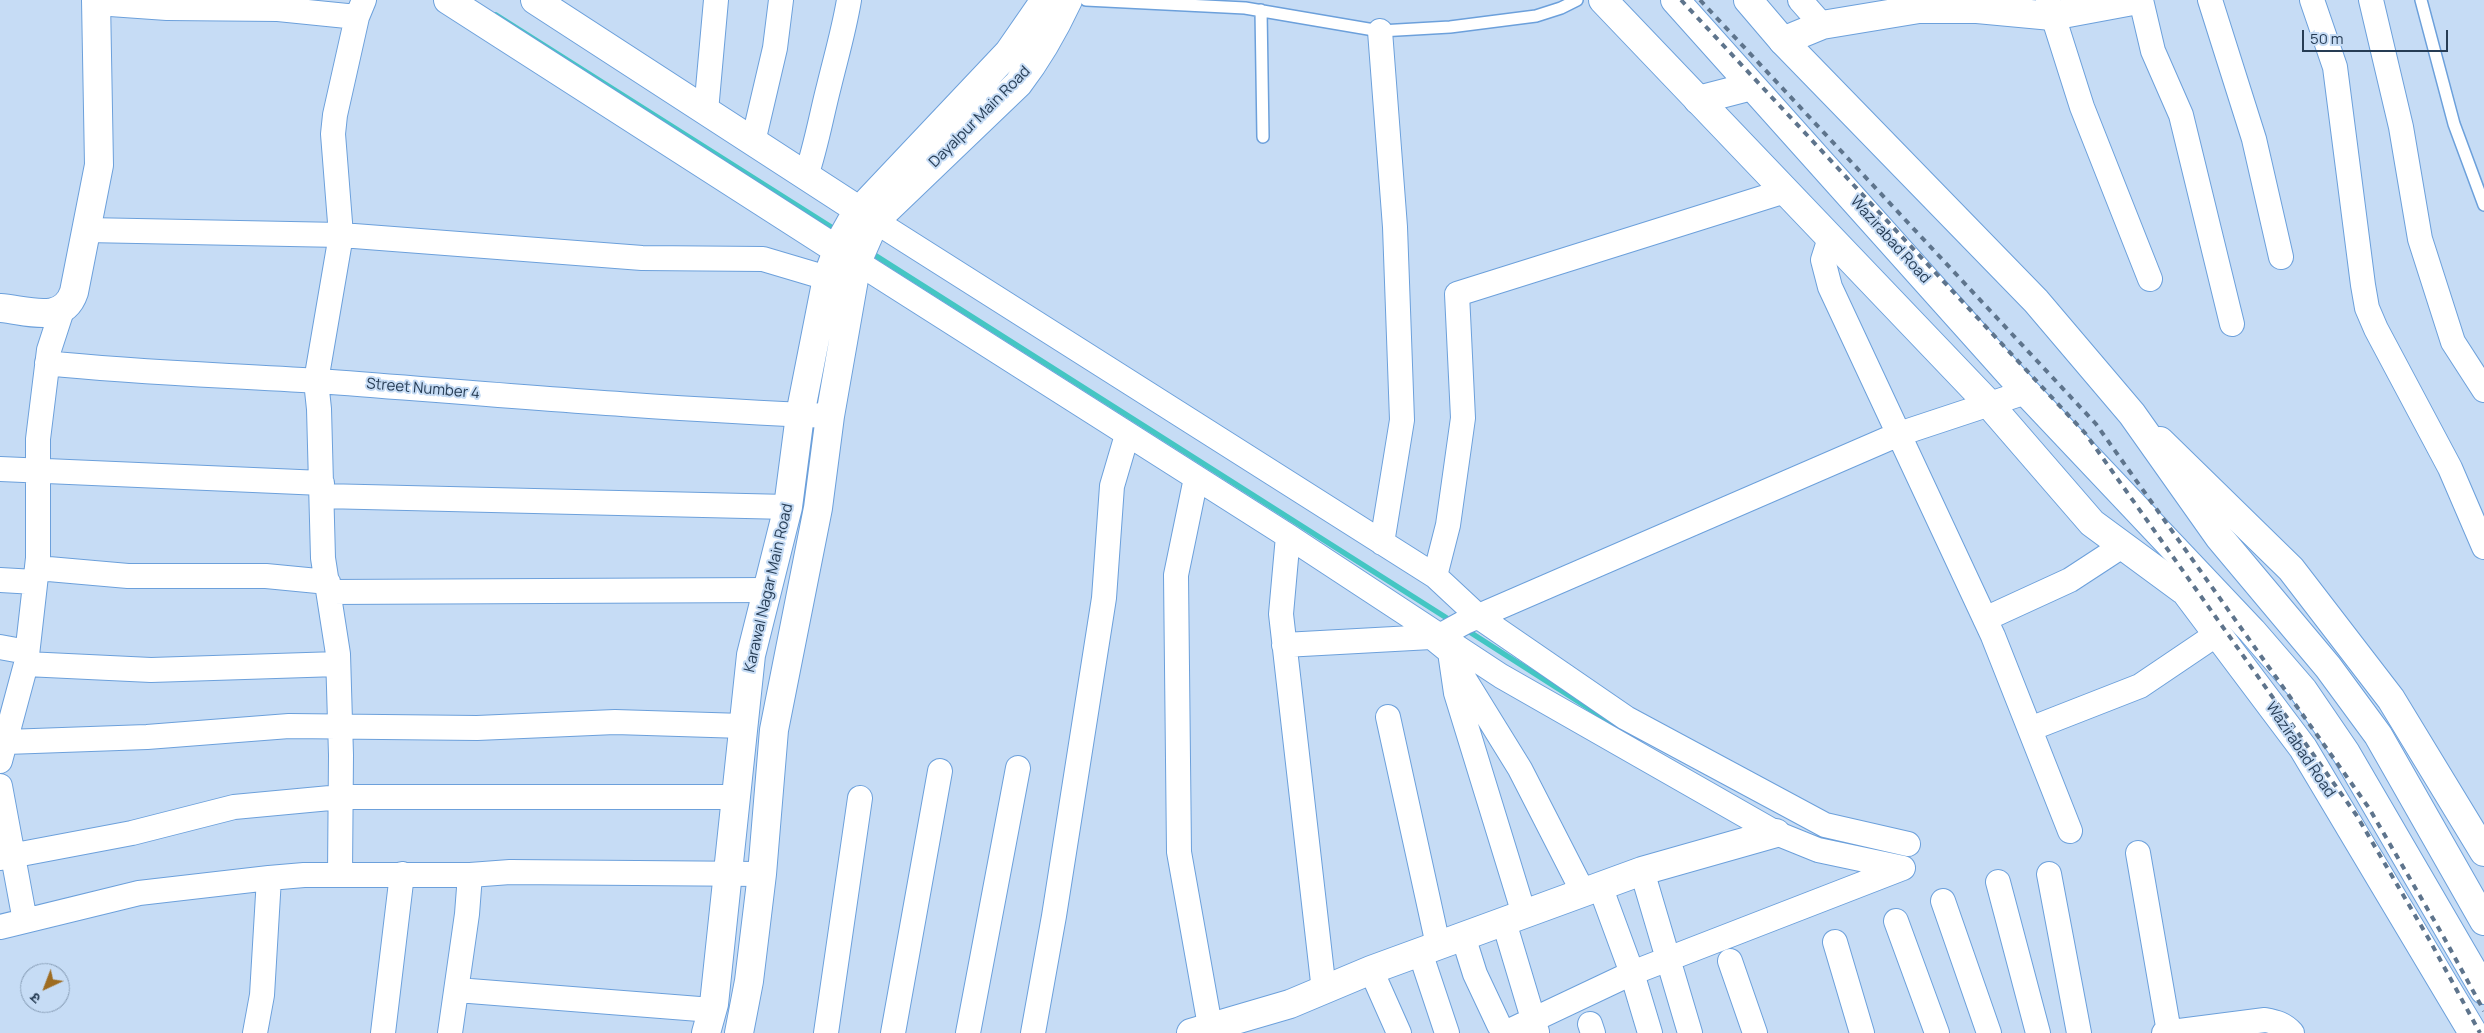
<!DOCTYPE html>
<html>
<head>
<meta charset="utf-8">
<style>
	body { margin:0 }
	#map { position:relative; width:2484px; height:1033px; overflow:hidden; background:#c6dcf5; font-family:Manrope,"Noto Sans Devanagari",sans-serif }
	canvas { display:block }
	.north { position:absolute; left:20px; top:963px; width:50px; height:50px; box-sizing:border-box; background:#c6dcf5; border:1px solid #869cb5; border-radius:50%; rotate:223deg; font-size:14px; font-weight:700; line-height:20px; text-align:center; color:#263c54 }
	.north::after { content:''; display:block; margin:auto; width:18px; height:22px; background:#9e6c21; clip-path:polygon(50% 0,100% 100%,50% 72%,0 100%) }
	.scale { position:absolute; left:2302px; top:30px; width:146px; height:22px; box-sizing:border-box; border:2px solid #263c54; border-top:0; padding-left:6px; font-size:15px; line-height:18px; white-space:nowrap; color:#263c54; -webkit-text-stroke:4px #c6dcf5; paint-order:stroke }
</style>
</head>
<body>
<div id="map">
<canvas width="2484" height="1033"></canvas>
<div class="north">उ</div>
<div class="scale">50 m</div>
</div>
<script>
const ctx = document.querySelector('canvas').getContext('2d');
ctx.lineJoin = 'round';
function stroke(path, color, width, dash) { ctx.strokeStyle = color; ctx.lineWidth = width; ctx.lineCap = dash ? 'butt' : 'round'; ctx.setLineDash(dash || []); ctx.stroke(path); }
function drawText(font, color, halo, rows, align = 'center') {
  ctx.font = font + ' Manrope,sans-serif'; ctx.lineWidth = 4; ctx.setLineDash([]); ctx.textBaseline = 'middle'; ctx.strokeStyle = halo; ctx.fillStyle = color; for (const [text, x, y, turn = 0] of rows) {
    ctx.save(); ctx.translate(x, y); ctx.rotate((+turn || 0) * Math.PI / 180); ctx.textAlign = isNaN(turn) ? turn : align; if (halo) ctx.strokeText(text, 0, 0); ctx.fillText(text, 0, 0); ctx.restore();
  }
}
const stream = new Path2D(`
	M496,15L839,232
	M870,252L1453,622
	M1465,629L1615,725
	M1867,846L1886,853`);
const lane = new Path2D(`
	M1086,0L1245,8L1380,31L1450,27L1536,16L1561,8L1577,0
	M2421,0L2454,124L2484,205
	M1261,10L1263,137`);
const street = new Path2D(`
	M1800,0L1822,25
	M2048,0L2082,107L2150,279
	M2141,0L2153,51L2181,115L2232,324
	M2210,0L2254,139L2281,257
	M2312,0L2335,67L2363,285L2367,308L2376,329L2450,468L2484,547
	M2371,0L2401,127L2420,239L2453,342L2484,390
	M96,3L167,8L278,9L357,17
	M1380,31L1395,227L1402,420L1382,543
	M706,111L716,0
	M753,142L775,48L781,0
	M806,176C816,147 821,117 829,86C836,57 844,30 849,0
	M875,221L1435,576L1479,617L1626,718L1825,825L1908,844
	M86,230L341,235L642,258L763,259L827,278L845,279
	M1830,238L1823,260L1830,287L1993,636L2070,831
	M857,262L1288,536L1501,676L1776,833L1818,850L1903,868
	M47,363C138,373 228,375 319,381C489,394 659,409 830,416
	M0,469L322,483
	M1196,478L1176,575L1179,852L1210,1026
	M322,496L788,507
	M1288,536L1281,614L1324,991
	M37,568L128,576H266L328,582
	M1435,576L1448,525L1463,418L1457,294L1785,191
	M0,580L35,582
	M329,592L767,590
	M1985,619L2070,580L2122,546
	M1434,639L1450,652L1456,693L1524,914
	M1284,645L1431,637L1445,633L1465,622L1899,434L2026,392
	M0,647L27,652
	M26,664L151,670L338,664
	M1457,667L1520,769L1583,892
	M1388,717L1438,945
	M2030,729L2140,686L2217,634
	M6,742L147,737L289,726L477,728L615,722L743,726
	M0,761L26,664L38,558V439L49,350L62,310
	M0,786L25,921
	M2138,853L2169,1032
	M0,858L132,833L234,807L341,797H735
	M1642,871L1690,1033
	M340,874L341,755L338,654L323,558L319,409L316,381L341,235L333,134L335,115L357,17L364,0
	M2049,874L2079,1033
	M1998,882L2038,1033
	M1600,886L1632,973L1650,1033
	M1943,901L1989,1033
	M1896,921L1937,1033
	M1504,922L1537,1032
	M0,927L139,893L269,878L304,875H470L510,872L762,874
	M1463,936L1475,974L1499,1025
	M1835,942L1862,1033
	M1420,952L1447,1033
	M1730,961L1755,1033
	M1371,970L1399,1033
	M457,990L712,1010
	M1590,1024L1593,1033
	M255,1033L262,995L269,878
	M383,1033L402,874
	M450,1033L467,914L470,875
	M826,1033L860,798
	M893,1033L940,771
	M968,1033L1018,768
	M1033,1033L1054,916L1104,598L1112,486L1127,435
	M1505,1033L1632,973L1903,868
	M2164,1033L2265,1020C2276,1022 2284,1024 2292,1033`);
const secondary = new Path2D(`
	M448,0L853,260
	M535,0L874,220
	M1603,0L1989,404L2092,523L2183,590
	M1783,41L1822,25L1919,9H1977L2052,16L2138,0
	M0,308C27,310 63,325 74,292L99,165L96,0
	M2160,441L2291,569L2391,699L2484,852
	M2173,575L2303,748L2473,1033
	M706,1033L714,1004L751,655L788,507L800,415L827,278L841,240L855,215L1009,52L1045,0
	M739,1033L749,981L762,874L774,730L818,508L830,416L857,262L875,221L1018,84C1038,58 1054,30 1068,0
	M1191,1033L1290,1004L1371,970L1642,871L1776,833`);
const highway = new Path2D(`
	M1675,0L2026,392L2252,631L2303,690L2346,753L2484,990
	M1748,0L1783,41L2036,301L2132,414L2219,537L2328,667L2378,735L2484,921
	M1698,100L1752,86`);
const rail = new Path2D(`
	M1681,0L2085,433L2357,816L2430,941L2480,1033
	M1700,0L2096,424L2369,808L2442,934L2484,1011`);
const streetNames = [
	["Dayalpur Main Road",980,117,-45],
	["Wazirabad Road",1890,240,48],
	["Street Number 4",423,389,5],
	["Karawal Nagar Main Road",769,588,-77],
	["Wazirabad Road",2300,750,56]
];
stroke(stream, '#44c6c3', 5.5);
stroke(lane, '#6ca0db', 14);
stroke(street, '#6ca0db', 26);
stroke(secondary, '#6ca0db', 30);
stroke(highway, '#6ca0db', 30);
stroke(lane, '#fff', 11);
stroke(street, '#fff', 24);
stroke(secondary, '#fff', 28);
stroke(highway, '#fff', 28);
stroke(rail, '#5e748c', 4, [6, 6]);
drawText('15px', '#263c54', '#c6dcf5', streetNames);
</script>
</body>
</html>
